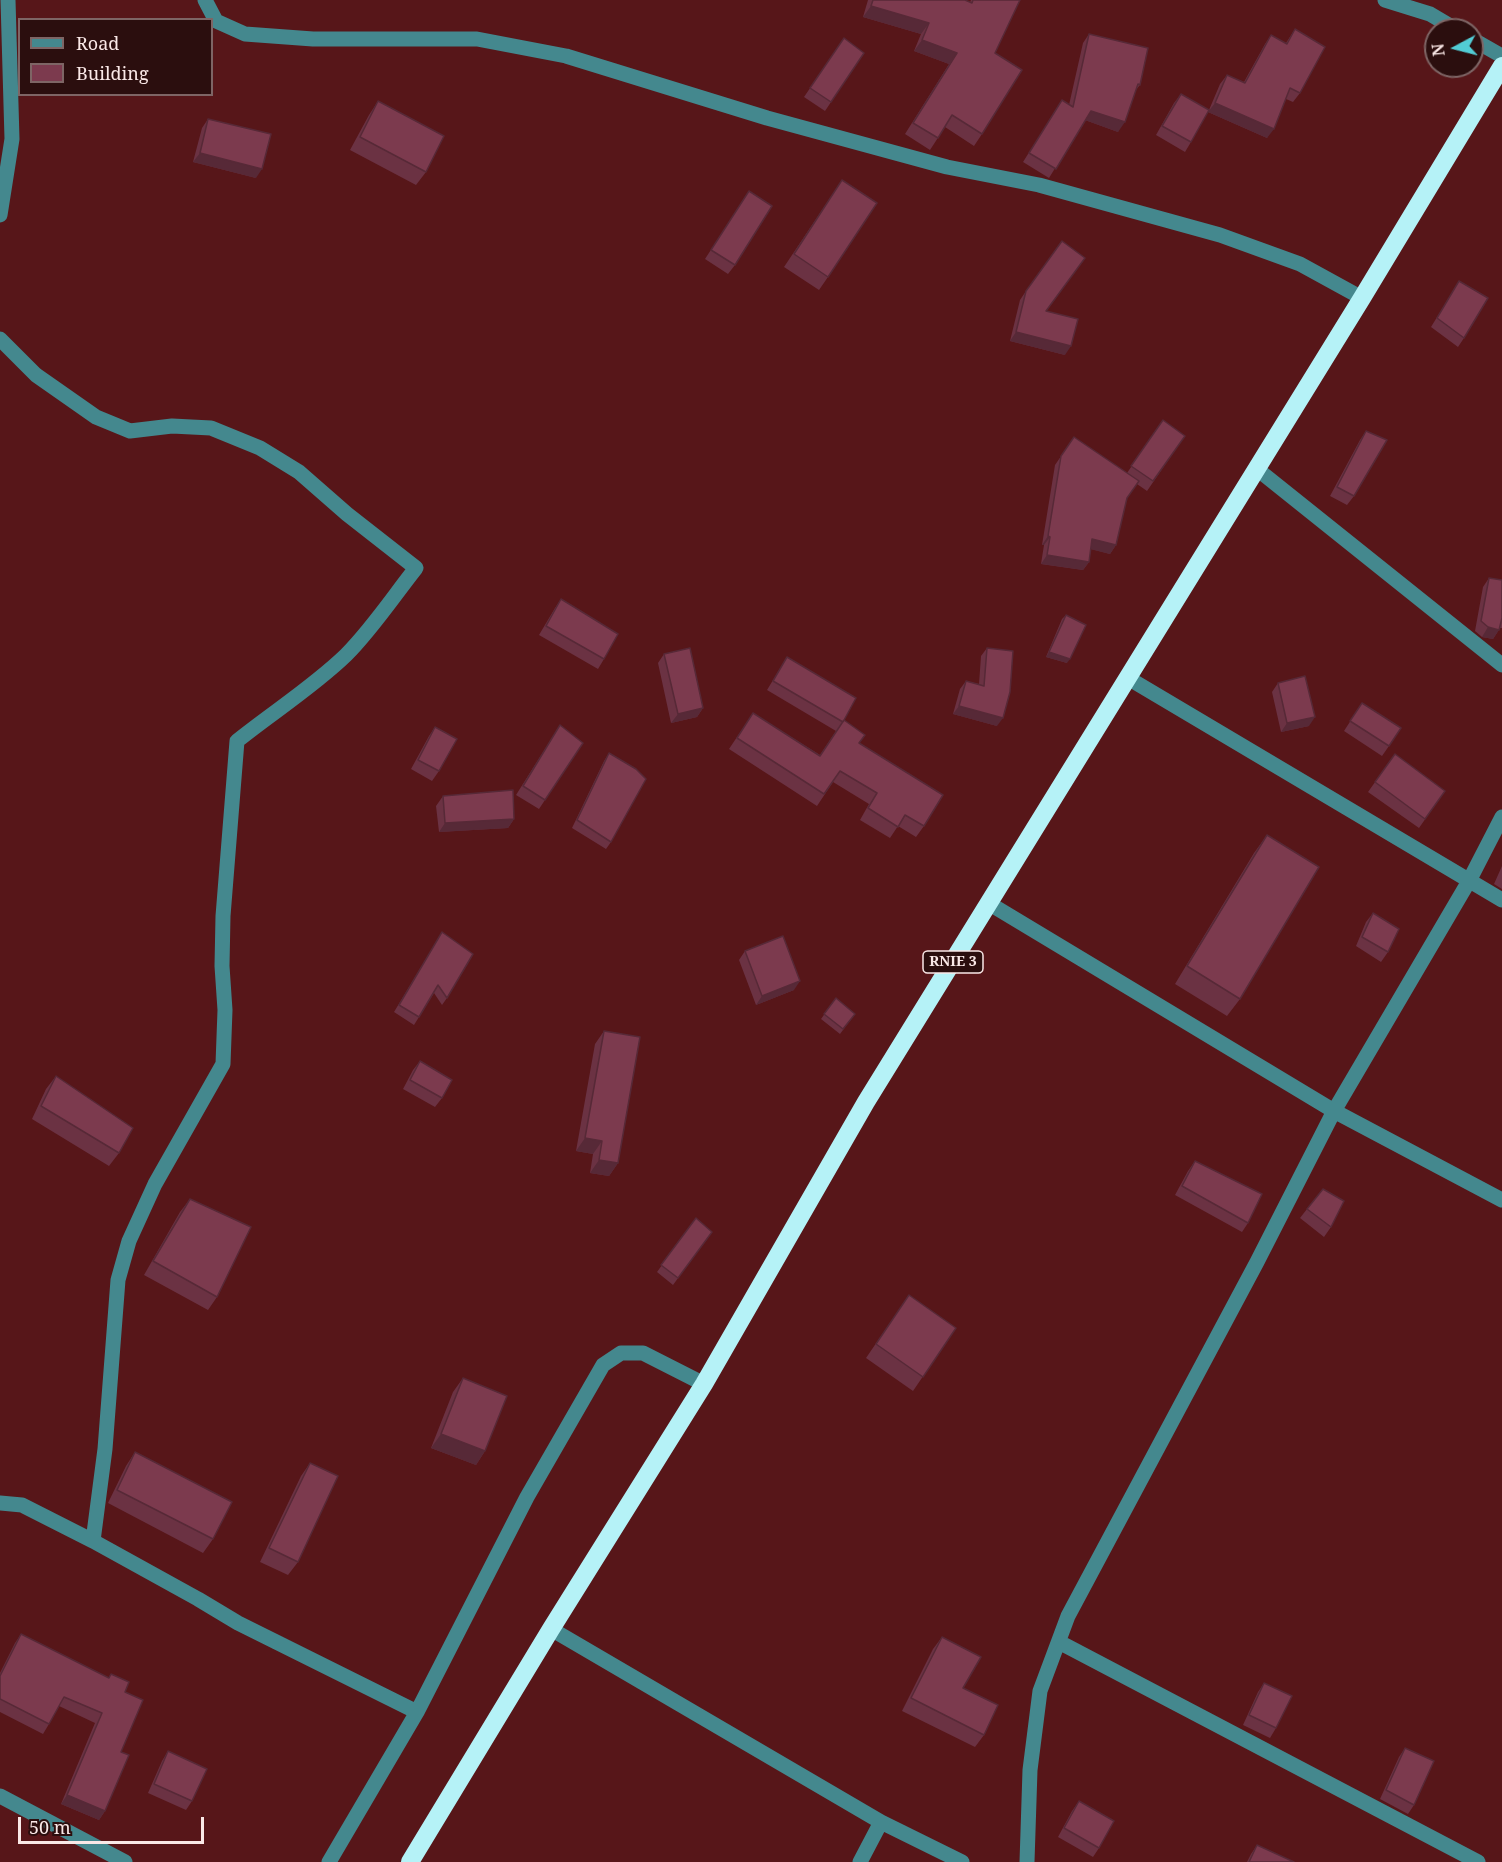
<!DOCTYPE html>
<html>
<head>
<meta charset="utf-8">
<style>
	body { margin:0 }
	#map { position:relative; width:1502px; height:1862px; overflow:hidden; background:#571619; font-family:"Noto Serif",serif }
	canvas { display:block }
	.legend { position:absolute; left:18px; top:18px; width:195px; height:78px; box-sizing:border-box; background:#2b0e0e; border:2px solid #7e6565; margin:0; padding:8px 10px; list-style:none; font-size:18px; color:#fae8e7 }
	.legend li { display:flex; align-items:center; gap:12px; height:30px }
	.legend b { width:30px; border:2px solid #7e6565 }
	.north { position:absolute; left:1424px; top:18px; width:60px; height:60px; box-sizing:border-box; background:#2b0e0e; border:2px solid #7e6565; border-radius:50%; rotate:263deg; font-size:16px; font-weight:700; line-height:24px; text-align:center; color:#fae8e7 }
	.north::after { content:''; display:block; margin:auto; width:21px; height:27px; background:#52ccd5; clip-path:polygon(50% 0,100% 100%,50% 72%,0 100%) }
	.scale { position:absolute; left:18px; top:1817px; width:186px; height:27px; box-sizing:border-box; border:3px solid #fae8e7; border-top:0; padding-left:8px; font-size:18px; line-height:21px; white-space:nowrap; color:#fae8e7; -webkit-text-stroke:4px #2b0e0e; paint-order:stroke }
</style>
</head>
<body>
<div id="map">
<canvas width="1502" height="1862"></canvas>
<ul class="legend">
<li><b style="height:8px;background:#44888e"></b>Road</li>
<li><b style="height:16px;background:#7c3a4e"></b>Building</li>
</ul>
<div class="north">N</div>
<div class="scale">50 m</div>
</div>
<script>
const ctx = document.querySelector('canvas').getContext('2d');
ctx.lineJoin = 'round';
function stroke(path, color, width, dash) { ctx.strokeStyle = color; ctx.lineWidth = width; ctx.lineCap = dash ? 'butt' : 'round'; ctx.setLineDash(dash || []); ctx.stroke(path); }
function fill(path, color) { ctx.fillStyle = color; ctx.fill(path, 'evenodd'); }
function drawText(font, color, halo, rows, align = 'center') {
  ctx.font = font + ' "Noto Serif",serif'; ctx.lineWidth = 5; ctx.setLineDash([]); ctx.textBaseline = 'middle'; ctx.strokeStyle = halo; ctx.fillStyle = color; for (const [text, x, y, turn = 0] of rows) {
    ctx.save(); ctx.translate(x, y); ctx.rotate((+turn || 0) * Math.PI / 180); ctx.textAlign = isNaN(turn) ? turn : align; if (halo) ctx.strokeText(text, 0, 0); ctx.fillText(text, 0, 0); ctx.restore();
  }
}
const minor = new Path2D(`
	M205,0L216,21L245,34L313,39H477L566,56L767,118L947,167L1039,185L1220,235L1300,264L1362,298
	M1385,0L1430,14L1457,30
	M1472,39L1502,56
	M0,215L12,139L8,0
	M0,339L36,375L96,417L130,431L172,426L211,428L260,448L299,472L347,514L416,568C393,597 372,629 346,655C313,687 273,712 237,741L223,916L222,966L225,1010L223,1064L155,1184L129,1241L118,1280L105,1449L93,1541
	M1257,469L1502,665
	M1128,678L1502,900
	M990,904L1334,1111L1502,1200
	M0,1503L22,1505L93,1541L198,1599L238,1623L417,1712
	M551,1629L881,1822L962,1862
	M1059,1642L1478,1862
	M0,1796L125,1862
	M329,1862L417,1712L527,1497L603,1365L621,1353H643L704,1384
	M860,1862L881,1822
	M1027,1862L1030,1770L1040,1691L1068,1616L1257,1262L1334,1111L1469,881L1502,817`);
const highway = new Path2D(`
	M410,1862L551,1629L704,1384L866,1102L1362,298L1502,66`);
const wall = new Path2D(`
	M868,0H965L970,2L971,0H1020L995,53L982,134L974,146L945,127L930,150L905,134L949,64L914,51L921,34L863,17Z
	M1295,29L1300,93L1293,102L1286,99L1267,138L1208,112L1191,142L1185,152L1156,135L1174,103L1181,94L1209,110L1220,84L1227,75L1244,82L1265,44L1271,35L1286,43Z
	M1089,34L1140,85L1135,91L1118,132L1085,120L1049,178L1023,162L1062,100L1069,105L1083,43Z
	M844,38L864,53L825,111L804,97Z
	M378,101L426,172L416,185L350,150L369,115Z
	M208,119L256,178L193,162L202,128Z
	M842,180L828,277L819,290L784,267Z
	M749,191L735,265L728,274L705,259Z
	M1459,281L1464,338L1458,347L1431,327Z
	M1026,291L1047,311L1065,355L1010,341L1020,300Z
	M1163,420L1185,436L1147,491L1137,484L1127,498L1116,545L1110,554L1091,549L1089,562L1083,570L1041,564L1044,545H1042L1055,465L1074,437L1127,473Z
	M1366,431L1354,496L1347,505L1330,496L1360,440Z
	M1489,578L1502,580V628H1500L1493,639L1482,637L1475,631L1483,587Z
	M561,599L604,659L598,669L539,635L555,608Z
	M1066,615L1067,663L1046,657L1062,619Z
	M987,648L997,726L953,714L960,689L966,681L979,684L981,656Z
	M664,654L703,708L697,717L671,723L658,663Z
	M787,657L843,722L924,826L916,837L898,826L890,838L860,820L869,804L833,782L817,806L729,749L753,713L820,755L836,731L767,690Z
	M1278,683L1309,726L1281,732L1272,692Z
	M1362,703L1389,746L1382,756L1344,731Z
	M560,725L583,743L539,809L516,795Z
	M435,727L439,771L432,781L411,769L429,736Z
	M609,753L611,842L606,849L572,828L604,761Z
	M1395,754L1445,791L1419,828L1368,792Z
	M443,796L514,819L508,828L439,832L436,806Z
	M1267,835L1240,999L1227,1016L1175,984L1254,853Z
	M1502,866V889L1494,884Z
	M1373,913L1388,952L1381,962L1356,946L1366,922Z
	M442,932L447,998L442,1005L434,993L414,1025L394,1012Z
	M745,951L794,990L756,1005L739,960Z
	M836,998L855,1014L840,1034L821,1019Z
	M604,1031L618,1163L609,1176L590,1173L593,1154L576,1151L595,1044Z
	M420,1061L442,1098L435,1107L403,1089L413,1070Z
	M56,1076L119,1153L109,1166L32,1119L46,1089Z
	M1195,1161L1248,1223L1242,1232L1175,1195L1188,1171Z
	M190,1199L217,1297L208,1310L144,1275L180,1212Z
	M1307,1209L1331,1227L1324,1237L1300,1218Z
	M696,1218L712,1232L673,1285L657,1272Z
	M909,1295L956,1328L913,1391L866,1358Z
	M463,1378L485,1451L476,1465L431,1448L453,1392Z
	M135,1452L213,1539L203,1553L108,1503L126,1466Z
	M310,1463L298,1562L288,1575L260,1562L301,1476Z
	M21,1634L108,1678L111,1674L125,1692L121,1752L105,1811L99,1820L61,1804L95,1723L59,1706L49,1724L43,1734L0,1712V1673L15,1643Z
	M942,1637L984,1735L975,1747L902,1711L933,1649Z
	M1264,1683L1276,1728L1270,1738L1243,1725L1258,1692Z
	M1405,1748L1414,1805L1408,1814L1380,1799L1399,1757Z
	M168,1751L192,1801L186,1810L148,1793L162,1761Z
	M1079,1801L1099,1848L1093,1857L1058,1837L1072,1811Z
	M1257,1845L1294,1862H1247L1251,1854Z`);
const shadedWall = new Path2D(`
	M871,6L929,23L921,34L863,17Z
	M922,40L957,53L949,64L914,51Z
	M1215,103L1274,129L1267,138L1208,112Z
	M1091,111L1125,122L1118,132L1085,120Z
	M200,153L262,169L256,178L193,162Z
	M1016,332L1071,346L1065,355L1010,341Z
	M1048,536L1050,537L1044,545H1042Z
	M1092,539L1116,545L1110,554L1086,548Z
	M1047,555L1089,562L1083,570L1041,564Z
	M1488,627L1499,630L1493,639L1482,637Z
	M1049,652L1070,659L1067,663L1046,657Z
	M959,706L1003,718L997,726L953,714Z
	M703,708L697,717L671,723L678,714Z
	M1315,717L1309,726L1281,732L1287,723Z
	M514,819L508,828L439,832L445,823Z
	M800,981L794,990L756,1005L762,996Z
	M585,1138L602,1141L593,1154L576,1151Z
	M599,1160L618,1163L609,1176L590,1173Z
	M441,1434L485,1451L476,1465L431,1448Z
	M67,1795L105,1811L99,1820L61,1804Z`);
const building = new Path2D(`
	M873,0H965L972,3L973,0H1020L995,53L1022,70L982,134L952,115L938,138L913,123L957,53L922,40L929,23L871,6Z
	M1295,29L1325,47L1300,93L1290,88L1274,129L1215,103L1227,75L1245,83L1271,35L1287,44Z
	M1089,34L1148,48L1140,85L1138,84L1125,122L1091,111L1056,169L1029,153L1062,100L1073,107Z
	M844,38L864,53L831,102L810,88Z
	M1181,94L1209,110L1191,142L1162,126Z
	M378,101L444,136L426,172L360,137Z
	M208,119L271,134L262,169L200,153Z
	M842,180L877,203L828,277L794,254Z
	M749,191L772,206L735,265L711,250Z
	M1062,241L1085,258L1046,311L1078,319L1071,346L1016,332L1026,291Z
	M1459,281L1488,298L1464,338L1437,318Z
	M1163,420L1185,436L1153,481L1131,466Z
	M1366,431L1387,440L1354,496L1337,487Z
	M1074,437L1139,481L1127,498L1116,545L1092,539L1089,562L1047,555L1050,537L1048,536L1061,456Z
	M1489,578L1502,580V618L1499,630L1488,627L1481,621Z
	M561,599L618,634L604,659L546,626Z
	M1066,615L1086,625L1070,659L1049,652Z
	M690,648L703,708L678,714L664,654Z
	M987,648L1013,651L1010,692L1003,718L959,706L966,681L984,686Z
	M787,657L856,698L843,722L773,681Z
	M1305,676L1315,717L1287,723L1278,683Z
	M1362,703L1401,728L1389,746L1350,721Z
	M753,713L820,756L844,720L865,735L859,743L943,795L924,826L905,815L898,827L868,808L877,793L840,771L824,794L737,738Z
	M560,725L583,743L545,800L523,786Z
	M435,727L457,739L439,771L418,760Z
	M609,753L636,769L646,779L611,842L577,820Z
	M1395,754L1445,791L1425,819L1375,782Z
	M513,790L514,819L445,823L443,796Z
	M1267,835L1319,867L1240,999L1187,966Z
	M1373,913L1399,929L1388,952L1362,937Z
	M442,932L473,954L447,998L438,985L419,1017L399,1005Z
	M783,936L800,981L762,996L745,951Z
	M836,998L855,1014L843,1029L824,1014Z
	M604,1031L640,1037L618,1163L599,1160L602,1141L585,1138Z
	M420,1061L452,1080L442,1098L410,1080Z
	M56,1076L133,1128L119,1153L41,1106Z
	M1195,1161L1262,1194L1248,1223L1182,1186Z
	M1323,1189L1344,1201L1331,1227L1307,1209Z
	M190,1199L251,1227L217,1297L153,1261Z
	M696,1218L712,1232L678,1278L661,1265Z
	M909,1295L956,1328L923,1377L876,1344Z
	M463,1378L507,1396L485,1451L441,1434Z
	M135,1452L232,1502L213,1539L117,1490Z
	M310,1463L338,1476L298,1562L269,1548Z
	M21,1634L109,1678L111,1674L129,1682L125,1692L143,1700L121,1752L129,1755L105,1811L67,1795L102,1713L64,1697L49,1724L0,1699V1676Z
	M942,1637L981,1657L963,1688L998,1705L984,1735L911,1698Z
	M1264,1683L1292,1696L1276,1728L1249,1715Z
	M1405,1748L1434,1761L1414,1805L1386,1790Z
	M168,1751L207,1769L192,1801L154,1784Z
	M1079,1801L1114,1821L1099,1848L1064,1828Z
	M1257,1845L1294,1862H1249Z`);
const shields = [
	[953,962,60]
];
const shieldNames = [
	["RNIE 3",953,962]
];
stroke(minor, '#44888e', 15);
stroke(highway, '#b5f2f7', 18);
fill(wall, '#6b3243');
fill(shadedWall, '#572937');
fill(building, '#7c3a4e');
stroke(building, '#572937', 1.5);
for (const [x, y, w] of shields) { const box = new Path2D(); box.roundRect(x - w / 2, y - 11, w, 22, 4.5); ctx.fillStyle = '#2b0e0e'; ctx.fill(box); stroke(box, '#fae8e7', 1.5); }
drawText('bold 14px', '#fae8e7', null, shieldNames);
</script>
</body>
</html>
